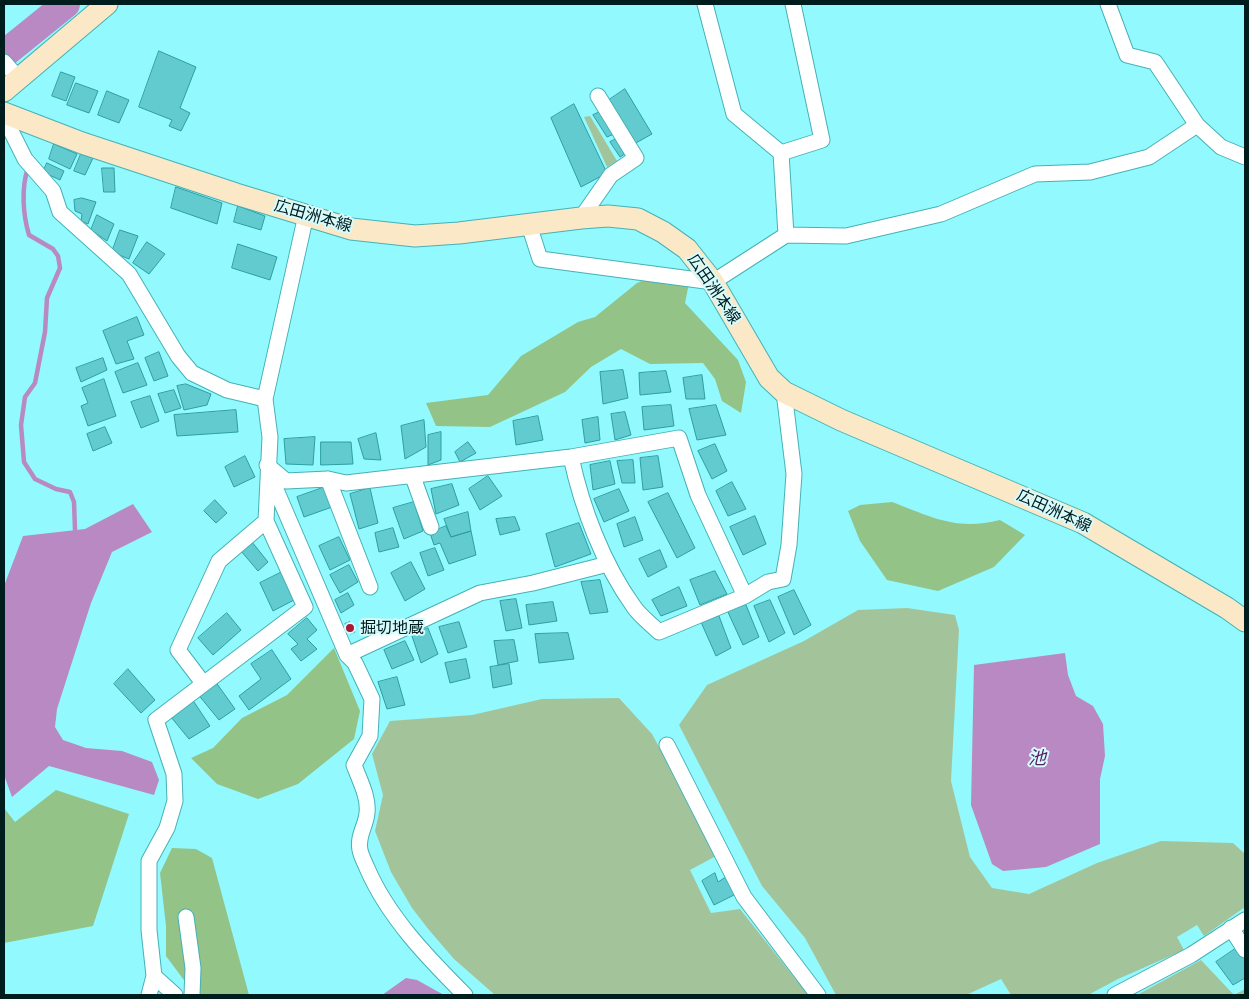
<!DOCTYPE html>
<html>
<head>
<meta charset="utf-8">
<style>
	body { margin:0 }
	#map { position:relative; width:1249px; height:999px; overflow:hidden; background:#92fafe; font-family:"Public Sans",sans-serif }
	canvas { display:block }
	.frame { position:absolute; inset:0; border:5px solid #001d1e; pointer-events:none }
</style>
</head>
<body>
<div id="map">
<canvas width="1249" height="999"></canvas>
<div class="frame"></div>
</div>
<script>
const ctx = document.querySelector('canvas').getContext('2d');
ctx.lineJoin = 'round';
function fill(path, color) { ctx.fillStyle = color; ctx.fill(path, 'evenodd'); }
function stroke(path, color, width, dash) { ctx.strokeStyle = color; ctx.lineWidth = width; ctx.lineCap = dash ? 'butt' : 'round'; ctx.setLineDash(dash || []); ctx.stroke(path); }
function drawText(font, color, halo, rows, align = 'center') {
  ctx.font = font + ' "Public Sans","Noto Sans JP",sans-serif'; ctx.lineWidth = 4; ctx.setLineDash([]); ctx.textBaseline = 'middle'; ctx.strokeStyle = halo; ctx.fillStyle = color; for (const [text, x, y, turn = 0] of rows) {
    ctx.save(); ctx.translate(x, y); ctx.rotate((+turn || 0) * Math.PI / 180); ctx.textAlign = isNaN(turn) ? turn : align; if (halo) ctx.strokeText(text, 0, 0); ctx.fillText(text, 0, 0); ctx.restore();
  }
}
const green = new Path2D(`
	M590,116L617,161L607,167L584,117Z
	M907,608L955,615L959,630L951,781L970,857L992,888L1029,894L1097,863L1161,841L1233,843L1245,854V907L1204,936L1197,925L1177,937L1184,950L1118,979L1088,995H1011L1001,979L966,995H836L805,938L762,886L679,725L707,685L804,641L858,610Z
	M619,698L652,734L718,855L690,870L711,913L740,909L808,995H495L454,959L429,930L412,908L391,872L375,831L383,795L372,754L390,721L472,715L542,699Z
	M1201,960L1234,995L1245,989V995H1137Z`);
const forest = new Path2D(`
	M668,270L690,278L685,303L738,360L746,382L741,413L722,401L715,379L703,363L650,364L621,349L591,367L565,392L490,427L436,426L426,403L488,395L521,356L578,322L595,317L637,283Z
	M892,502C932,517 956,531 1000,520L1025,535L994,567L938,591L887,580L860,541L848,511L860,505Z
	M334,648L360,711L354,739L298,784L258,799L217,784L191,758L213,748L242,718L287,695Z
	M56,790L129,814L93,926L4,943V808L15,822Z
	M172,848L196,849L212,858L249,995H195L166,956V926L160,873Z`);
const water = new Path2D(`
	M133,504L152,532L112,552L91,603L57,709L55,727L63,740L86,748L122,751L152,762L159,780L154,795L49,766L12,797L4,775V586L23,536L85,529Z
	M1065,653L1068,675L1076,696L1093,706L1103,724L1105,756L1100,779V844L1046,867L1003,871L992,864L971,805L974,665Z
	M406,978L417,980L444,995H382Z`);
const stream = new Path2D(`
	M28,168C21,188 23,215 29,235L53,249L58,256L60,268L47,298L45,332L35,383L25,397L21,425L24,462L35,479L56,489L70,492L74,502L75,530`);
const river = new Path2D(`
	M4,54L66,4`);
const building = new Path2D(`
	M159,51L196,67L180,108L190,113L181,131L169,126L172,120L139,107Z
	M61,72L75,77L66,101L52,96Z
	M76,83L98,91L89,113L67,105Z
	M625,89L652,134L634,144L609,100Z
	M107,91L129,100L119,123L98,115Z
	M574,104L607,173L581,187L551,118Z
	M600,112L614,134L607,137L593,115Z
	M616,139L626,153L620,157L610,142Z
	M54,144L77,154L70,169L49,159Z
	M81,154L93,158L85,175L74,171Z
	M47,163L64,171L60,180L43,172Z
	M102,168H114L115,192H104Z
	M176,187L222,203L217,224L171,208Z
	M82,198L96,202L88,224L81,221L82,214L75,211L74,200Z
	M238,206L265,216L261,230L234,222Z
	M97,215L114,224L107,241L91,230Z
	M120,230L138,236L129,259L112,252Z
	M147,242L165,254L149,274L133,263Z
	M238,244L277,257L270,280L232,268Z
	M137,317L144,335L127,341L134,359L116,364L103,331Z
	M159,352L168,376L154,381L145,358Z
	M103,358L107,370L81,382L76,368Z
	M138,363L147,385L123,393L115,372Z
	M623,370L628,398L603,404L600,372Z
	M666,371L671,392L640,395L639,373Z
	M702,375L705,399H686L683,378Z
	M104,379L116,416L88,426L81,406L88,403L82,388Z
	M186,384L211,394L207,405L184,410L177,386Z
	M174,390L181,408L165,413L158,394Z
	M150,396L159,421L141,428L131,402Z
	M671,405L674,426L644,430L642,407Z
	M716,405L726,435L697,440L689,409Z
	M236,410L238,432L177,436L174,415Z
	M625,412L631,435L615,440L611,414Z
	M538,416L543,440L516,445L513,421Z
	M598,417L600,440L585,443L582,420Z
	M424,420L426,447L405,459L401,426Z
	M105,427L112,443L93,451L87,434Z
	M441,432V460L428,465V435Z
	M376,433L381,460L364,459L358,439Z
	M315,437L313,465L286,464L284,439Z
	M321,442H351L353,464L321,465Z
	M468,442L476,453L460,462L455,452Z
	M715,444L727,471L712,479L698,451Z
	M245,456L255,477L234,487L225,467Z
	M658,456L663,487L643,490L640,458Z
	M633,460L635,483H622L617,461Z
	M610,461L615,484L593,490L590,465Z
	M488,476L502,496L480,510L469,489Z
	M732,482L746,509L728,516L716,491Z
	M452,484L459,505L436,514L431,489Z
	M328,486L335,506L304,517L297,497Z
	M370,488L378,523L359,529L350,494Z
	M619,489L629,511L604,522L594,499Z
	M668,493L695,548L677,558L648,502Z
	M215,500L227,513L216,523L204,511Z
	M414,502L423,531L404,539L393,508Z
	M468,512L471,531L451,537L444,519Z
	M755,516L766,544L743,555L730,527Z
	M515,517L520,530L500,535L496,519Z
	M635,517L643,540L624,547L617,524Z
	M579,523L591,554L555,567L546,534Z
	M446,526L451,537L471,531L476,555L449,564L440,543L434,545L430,533Z
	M393,528L399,547L379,552L375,533Z
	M339,537L350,560L330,570L319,546Z
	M252,542L268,562L258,571L241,551Z
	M435,548L444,570L428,576L420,553Z
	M660,550L667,567L648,577L639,559Z
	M411,562L425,589L405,601L391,573Z
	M349,565L358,582L340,593L330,575Z
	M715,571L727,594L700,605L690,580Z
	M282,572L294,600L273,611L260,583Z
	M600,580L608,612L590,614L581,582Z
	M679,587L687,606L661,616L652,600Z
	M794,590L811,625L794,635L778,597Z
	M348,593L354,605L341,613L335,600Z
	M516,599L522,628L506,631L500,601Z
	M770,600L785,633L769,642L754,606Z
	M553,602L557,621L529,625L526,605Z
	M746,605L759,637L743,645L727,610Z
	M227,613L241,630L213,655L198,638Z
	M719,616L731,648L716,656L701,622Z
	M307,618L317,630L307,639L317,649L301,661L291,649L298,644L288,634Z
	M350,622L355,632L350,634L345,624Z
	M459,622L467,647L448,653L439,627Z
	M428,628L438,654L421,663L412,636Z
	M568,633L574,659L539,663L535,634Z
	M514,640L518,661L498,665L494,641Z
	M405,641L414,660L392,669L384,650Z
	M272,650L291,679L249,710L239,696L261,679L251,664Z
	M466,659L470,678L450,683L445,663Z
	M509,664L512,684L493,688L490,667Z
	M128,669L155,700L141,713L114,684Z
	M397,677L405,705L387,709L378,682Z
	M215,681L235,709L219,720L197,693Z
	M192,699L210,726L189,739L171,717Z
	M715,873L718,882L729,875L738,893L714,905L702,881Z
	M1238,947L1245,959V978L1233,985L1216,962Z`);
const street = new Path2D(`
	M705,4L734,114L781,153L786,235
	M1108,4L1127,55L1155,62L1197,125L1221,147L1245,157
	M4,62L18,78
	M9,114V127L25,159L53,191L60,212L129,274L178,356L192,373L227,390L265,399
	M781,153L822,140L793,4
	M581,218L611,175L636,158L598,96
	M529,225L540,259L713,282L786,235L846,236L941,214L1035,174L1090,172L1149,157L1197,125
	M571,457C582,508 603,564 634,607C640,616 651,624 659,632L745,596
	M267,465L286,481L328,479L346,483L571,457L679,438L698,495L745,596L768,582L783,579L789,545L794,474L784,392
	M413,477L431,527
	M271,478L347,655L355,663L372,699L370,736L354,765C359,779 369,797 367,813C366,826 357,836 360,850C361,856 365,863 367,868C388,917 428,958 465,995
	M328,479L370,587
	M347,655L480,593L533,583L608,564
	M203,683L178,650L219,561L266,521
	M667,745L744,897L818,995
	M186,917L193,968L192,995
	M1231,928L1245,950
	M154,976L175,995
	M149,995L154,976L149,930V861L167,828L175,801L174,774L156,720L305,607L266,521L270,437L265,399L306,215
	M1115,995L1191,955L1245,920`);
const secondary = new Path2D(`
	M4,91L107,4
	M4,113L82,143L236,194L351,229L415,236L459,233L581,218L608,216L638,219L663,232L687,249L713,282L769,378L784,392L841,420L1083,523L1227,608L1245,621`);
const markers = [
	[350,628,5,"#ac1732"]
];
const streetNames = [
	["広田洲本線",313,216,16],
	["広田洲本線",714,289,56],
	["広田洲本線",1054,511,25]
];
const poiNames = [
	["掘切地蔵",360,628]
];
const waterNames = [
	["池",1037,758]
];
fill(green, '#a3c49b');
fill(forest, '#93c387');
fill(water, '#b889c3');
stroke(stream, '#b889c3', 4.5);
stroke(river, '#b889c3', 28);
fill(building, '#62cbd0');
stroke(building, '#2d9ea2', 1);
stroke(street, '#46b1b6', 17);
stroke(secondary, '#46b1b6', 23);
stroke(street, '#fff', 15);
stroke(secondary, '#fae8c6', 21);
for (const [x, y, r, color] of markers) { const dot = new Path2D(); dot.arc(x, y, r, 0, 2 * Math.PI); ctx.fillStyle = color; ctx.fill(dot); stroke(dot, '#d6fbfd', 2); }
drawText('16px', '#001d1e', '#d6fbfd', streetNames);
drawText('16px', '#001d1e', '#d6fbfd', poiNames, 'left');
drawText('italic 18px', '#551c62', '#d6fbfd', waterNames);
</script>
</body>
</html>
